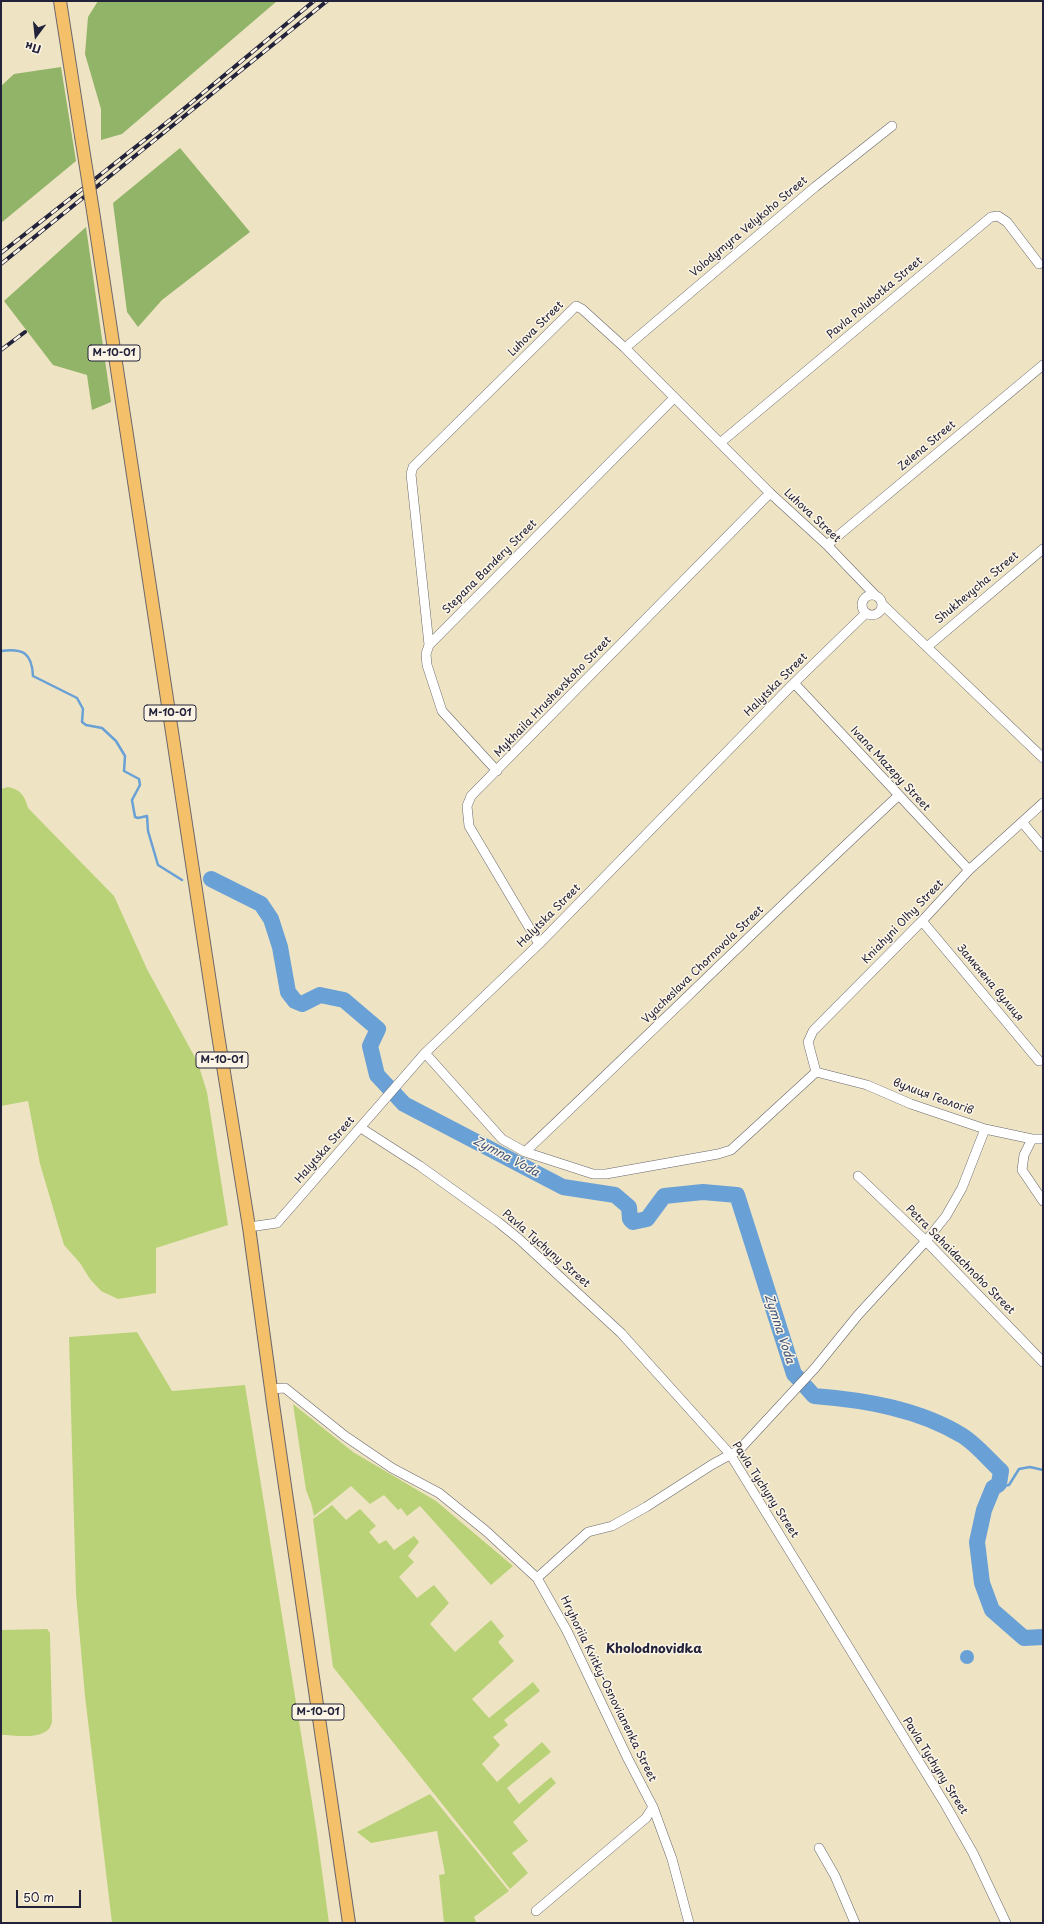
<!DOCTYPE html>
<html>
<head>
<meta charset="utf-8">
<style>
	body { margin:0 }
	#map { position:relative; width:1044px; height:1924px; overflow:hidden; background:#eee4c4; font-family:"Playpen Sans",sans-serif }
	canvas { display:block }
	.frame { position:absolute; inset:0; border:2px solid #22223b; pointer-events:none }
	.north { position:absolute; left:16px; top:16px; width:40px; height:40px; -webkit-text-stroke:3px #fcf5e5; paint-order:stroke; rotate:195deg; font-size:11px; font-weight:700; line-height:16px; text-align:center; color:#22223b }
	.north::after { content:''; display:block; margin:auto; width:14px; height:18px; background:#22223b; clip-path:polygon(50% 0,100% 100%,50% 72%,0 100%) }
	.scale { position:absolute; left:16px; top:1890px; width:65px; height:18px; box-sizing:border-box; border:2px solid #22223b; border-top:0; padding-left:5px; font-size:12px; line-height:14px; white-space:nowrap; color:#22223b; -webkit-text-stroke:3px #fcf5e5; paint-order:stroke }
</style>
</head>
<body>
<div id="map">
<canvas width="1044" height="1924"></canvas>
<div class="frame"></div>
<div class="north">Пн</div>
<div class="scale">50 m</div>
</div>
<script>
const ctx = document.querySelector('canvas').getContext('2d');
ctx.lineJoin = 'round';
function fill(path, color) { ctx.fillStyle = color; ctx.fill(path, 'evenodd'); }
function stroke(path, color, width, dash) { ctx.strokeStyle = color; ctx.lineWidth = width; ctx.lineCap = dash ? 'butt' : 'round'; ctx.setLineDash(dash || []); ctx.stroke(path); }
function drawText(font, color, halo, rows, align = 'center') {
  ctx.font = font + ' "Playpen Sans",sans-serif'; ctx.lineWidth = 3; ctx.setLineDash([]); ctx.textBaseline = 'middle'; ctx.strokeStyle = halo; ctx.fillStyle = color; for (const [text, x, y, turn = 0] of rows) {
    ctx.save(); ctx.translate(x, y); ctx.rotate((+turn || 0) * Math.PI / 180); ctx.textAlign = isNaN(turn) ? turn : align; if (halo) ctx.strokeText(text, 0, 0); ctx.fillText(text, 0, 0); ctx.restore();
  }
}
const green = new Path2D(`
	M8,787C20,789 25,796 28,808L114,896L147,969L198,1063L207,1092L228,1225L156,1248V1293L118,1299L101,1291L90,1279L80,1263L64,1245L40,1164L28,1101L1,1106V789Z
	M137,1332L172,1391L245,1385L316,1827L329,1923H112L85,1696L76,1594L69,1337Z
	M293,1404L353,1452L436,1501L513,1566L491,1585L420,1506L407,1516L401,1508L398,1510L384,1495L370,1504L351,1486L314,1516L311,1503L306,1490Z
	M332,1505L346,1520L360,1509L376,1526L369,1532L379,1544L386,1540L394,1550L414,1536L419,1542L408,1556L414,1562L399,1577L417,1598L434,1585L449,1603L430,1624L455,1652L491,1620L504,1636L498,1642L514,1661L472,1699L489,1718L533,1682L540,1691L504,1720L508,1725L493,1737L500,1745L482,1764L497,1782L542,1742L551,1752L507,1788L519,1804L551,1777L556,1783L513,1822L528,1841L512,1853L528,1873L510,1889L333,1667L313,1519Z
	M47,1629L50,1633L52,1720C51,1742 16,1735 1,1735V1630Z
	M430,1794L509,1891L474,1917L476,1922L473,1923H444L439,1875L445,1874L437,1831L371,1843L357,1832Z`);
const forest = new Path2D(`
	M98,1H277L122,134L101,140V109L85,54L88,17Z
	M61,67L76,161L1,223V86L14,74Z
	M180,148L250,232L162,300L138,327L127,312L113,203Z
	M86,227L111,402L92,410L87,375L53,365L4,301Z`);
const water = new Path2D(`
	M960 1657a7 7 0 1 1 14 0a7 7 0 1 1-14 0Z`);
const stream = new Path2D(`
	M1,651C23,648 32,653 33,676L77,698L83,709L82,722L86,725L102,728L116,741L125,756L124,771L139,779L140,785L132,800L135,817L138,818L147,816L148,831L158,865L182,880
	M993,1488L1009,1485L1019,1469L1030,1467L1043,1470`);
const river = new Path2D(`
	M211,879L261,904L271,919L280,947L288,992L295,1001L302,1004L320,995L344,1000L378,1029L370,1046L377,1075L404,1104L563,1187L615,1195L629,1207L630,1219L633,1222L647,1219L664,1196L703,1192L737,1195L794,1374L798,1378
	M806,1387L814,1396C865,1400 919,1409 963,1436C977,1445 989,1460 1001,1471L999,1484L993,1488L984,1510L977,1542L982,1583L992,1610L1024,1638L1043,1637`);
const minor = new Path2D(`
	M625,348L815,187L892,126
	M720,443L991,217L998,216L1007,222L1039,264
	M827,545L1043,365
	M862 605a10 10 0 1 1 20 0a10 10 0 1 1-20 0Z
	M882,604L1043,758
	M429,645L411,474L413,467L576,306L582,309L625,348L770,493L827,545L875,595
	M927,647L1043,549
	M794,683L969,870
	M497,771L442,711L427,665L426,654L429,645L674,398
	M1022,822L1043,847
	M922,921L1039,1061
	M539,944L469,826L467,806L471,796L770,493
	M425,1053L502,1139L525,1152L593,1174H606L718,1154L731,1150L816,1072
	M816,1072L808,1042L813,1031L922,921L969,870L1043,803
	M816,1072L867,1085L911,1104L985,1129L1032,1139H1043
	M361,1128L420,1166L498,1222L519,1239L621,1333L730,1454L945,1804L973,1853L1006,1923
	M1032,1139L1024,1155L1022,1170L1043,1201
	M525,1152C650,1034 772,913 898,796
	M858,1176L926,1241L1043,1362
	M249,1227L277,1223L425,1053L539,944L794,683L866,613
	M271,1389L285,1388L345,1436L392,1468L439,1493L486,1531L537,1578L567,1631L628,1759L653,1807L672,1859L689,1923
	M537,1578L588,1532L612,1526L646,1507L713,1464L739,1450L815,1368L858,1315L926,1241L946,1216L962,1188L985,1129
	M819,1848L835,1876L855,1923
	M536,1911L646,1818L653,1807`);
const highway = new Path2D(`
	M60,1L81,136
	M93,211L218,1035L249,1227L274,1411L349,1923`);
const rail = new Path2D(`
	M1,253L180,112L314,1
	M1,264L327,1
	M1,350L25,332`);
const highwayBridge = new Path2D(`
	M81,136L93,211`);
const shields = [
	[114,353,52],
	[170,713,52],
	[222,1060,52],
	[318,1712,52]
];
const shieldNames = [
	["М-10-01",114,353],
	["М-10-01",170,713],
	["М-10-01",222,1060],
	["М-10-01",318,1712]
];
const streetNames = [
	["Volodymyra Velykoho Street",749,227,-40],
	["Pavla Polubotka Street",875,298,-40],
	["Luhova Street",536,329,-45],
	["Zelena Street",927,446,-40],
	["Luhova Street",812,516,43],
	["Stepana Bandery Street",490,567,-45],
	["Shukhevycha Street",977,588,-40],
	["Halytska Street",776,685,-45],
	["Mykhaila Hrushevskoho Street",553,697,-46],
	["Ivana Mazepy Street",890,769,47],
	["Halytska Street",549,916,-45],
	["Kniahyni Olhy Street",903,922,-46],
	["Vyacheslava Chornovola Street",703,965,-44],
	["Замкнена вулиця",990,983,50],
	["вулиця Геологів",933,1097,20],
	["Halytska Street",325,1150,-49],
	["Pavla Tychyny Street",546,1249,41],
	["Petra Sahaidachnoho Street",960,1260,45],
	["Pavla Tychyny Street",765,1490,57],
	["Hryhoriia Kvitky-Osnovianenka Street",608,1689,64],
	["Pavla Tychyny Street",935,1766,58]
];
const waterNames = [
	["Zymna Voda",506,1157,28],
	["Zymna Voda",779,1329,72]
];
const quarterNames = [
	["Kholodnovidka",654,1649]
];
fill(green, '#b9d277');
fill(forest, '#92b468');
fill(water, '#69a0d6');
stroke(stream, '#69a0d6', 2.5);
stroke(river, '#69a0d6', 16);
stroke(minor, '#69666b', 10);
stroke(highway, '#69666b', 14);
stroke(minor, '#fff', 9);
stroke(highway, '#f4c16a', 12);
stroke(rail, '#22223b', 4);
stroke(rail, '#fcf5e5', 2.5, [8]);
stroke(highwayBridge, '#69666b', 14, []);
stroke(highwayBridge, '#f4c16a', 12);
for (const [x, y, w] of shields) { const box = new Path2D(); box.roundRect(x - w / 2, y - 8, w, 16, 3); ctx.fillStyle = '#fcf5e5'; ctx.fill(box); stroke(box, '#22223b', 1); }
drawText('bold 10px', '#22223b', null, shieldNames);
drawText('11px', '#22223b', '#fcf5e5', streetNames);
drawText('italic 12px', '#3e5479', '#fcf5e5', waterNames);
drawText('bold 13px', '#22223b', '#fcf5e5', quarterNames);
</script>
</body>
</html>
